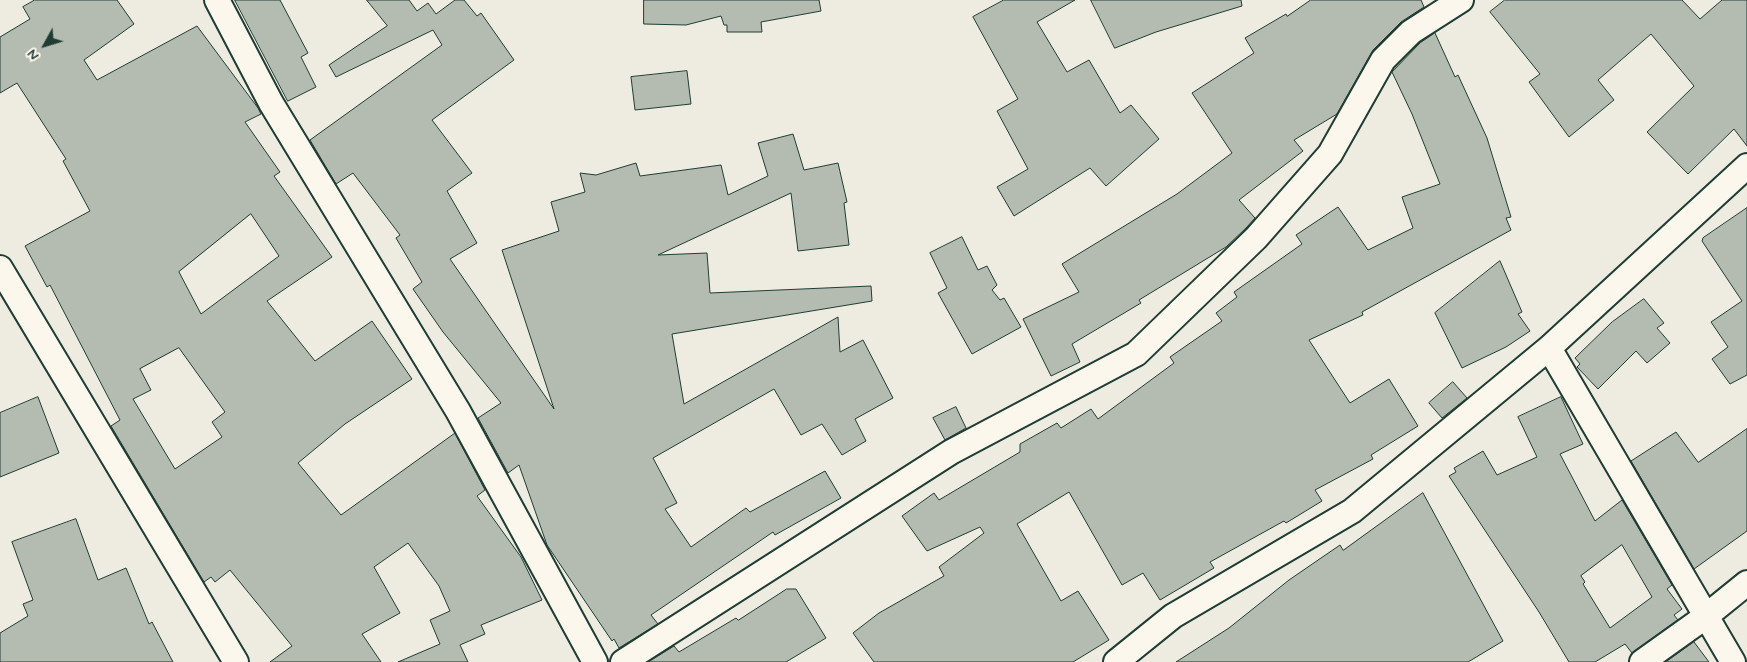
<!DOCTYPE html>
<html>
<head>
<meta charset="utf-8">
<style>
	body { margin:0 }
	#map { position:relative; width:1747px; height:662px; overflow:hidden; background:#eeece1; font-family:Mynerve,sans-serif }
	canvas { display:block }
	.north { position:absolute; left:20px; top:20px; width:50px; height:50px; -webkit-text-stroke:4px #fbf7ec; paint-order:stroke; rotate:231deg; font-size:14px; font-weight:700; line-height:20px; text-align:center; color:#1f3d34 }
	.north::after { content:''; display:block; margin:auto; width:18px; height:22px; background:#1f3d34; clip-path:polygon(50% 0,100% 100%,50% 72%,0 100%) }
</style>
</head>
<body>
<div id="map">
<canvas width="1747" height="662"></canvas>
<div class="north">N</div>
</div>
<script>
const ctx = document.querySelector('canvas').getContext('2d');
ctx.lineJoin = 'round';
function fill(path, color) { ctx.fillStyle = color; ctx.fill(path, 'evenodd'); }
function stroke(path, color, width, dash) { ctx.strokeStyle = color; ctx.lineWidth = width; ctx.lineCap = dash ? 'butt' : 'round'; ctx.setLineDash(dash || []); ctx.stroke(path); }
const building = new Path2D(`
	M35,0H117L134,24L84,60L97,80L197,26L258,108L261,114L245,122L280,172L274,176L332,257L267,301L315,361L372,321L412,379L345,424L298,463L341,515L455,433L485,490L477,496L521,557L542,600L481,625L485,634L460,645L468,662H398L440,644L430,620L450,611L439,586L408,543L374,567L400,613L362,634L381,662H270L292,646L230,570L215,582L211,577L204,582L111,426L120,420L50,285L47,287L25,246L90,211L63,161L66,159L17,83L0,93V37L30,19L23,7ZM251,214L279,256L201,314L179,272ZM179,348L225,412L212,422L222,437L175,469L133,399L151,390L140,369Z
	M235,0H280L308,53L301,57L316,87L288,101Z
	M367,0H409L417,11L428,3L436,14L455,0H464L477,16L481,13L514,60L432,120L472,173L447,191L477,243L450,259L554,409L502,250L559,231L551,202L585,192L580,173L596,175L636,163L640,176L721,165L728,195L768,176L758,143L793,134L804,170L838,163L847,202L844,203L849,245L798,251L791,193L658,255L707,253L710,293L871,286L872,301L672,334L684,404L838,317L840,352L863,340L893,398L855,419L866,441L842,455L822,424L801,435L774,389L653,458L677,503L665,509L691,547L746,508L750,512L825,471L841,498L775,535L773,532L651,615L658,624L619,648L614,639L612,641L547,545L519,465L508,473L478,418L501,403L443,332L413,289L422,282L396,238L400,235L353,173L336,184L310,140L442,45L433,30L336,77L329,65L387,26Z
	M644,0H819L821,11L761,22L762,32H727V25H724L721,16L686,25L644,24Z
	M1004,0H1075L1037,22L1067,72L1089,60L1120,113L1131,105L1159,139L1106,186L1090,168L1014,216L997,187L1028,169L997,111L1018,99L973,17Z
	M1091,0H1241L1242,6L1156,32L1115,48Z
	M1311,0H1421L1424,7L1401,22L1373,50L1337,114L1294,140L1303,151L1239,200L1255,218L1246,228L1226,247L1139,300L1141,303L1072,344L1080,362L1051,376L1023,319L1079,292L1062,264L1177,194L1232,153L1192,93L1254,53L1245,38L1286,14L1287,16Z
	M1505,0H1682L1700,19L1722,0H1747V146L1734,129L1688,174L1647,132L1694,86L1651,34L1598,80L1614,100L1569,137L1529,82L1540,74L1490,12Z
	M1435,33L1455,77L1458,75L1487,138L1511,217L1506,218L1511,230L1362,312L1363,315L1309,340L1350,403L1389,379L1418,426L1371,455L1373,459L1315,490L1322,501L1286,523L1284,521L1210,562L1214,568L1160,600L1143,573L1122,585L1069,492L1017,524L1061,601L1078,591L1109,640L1073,662H874L853,633L879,613L944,576L939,567L984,533L980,527L927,551L902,516L934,493L939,500L1020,452V444L1057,423L1061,428L1091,409L1098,419L1174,363L1170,357L1222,321L1216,313L1237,297L1234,292L1302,244L1296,235L1338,207L1368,250L1413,228L1402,197L1440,184L1412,114L1392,72L1420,43Z
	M687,71L691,104L635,110L631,77Z
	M1747,208V375L1730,384L1712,359L1728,347L1711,322L1742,301L1702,241L1703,238Z
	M962,237L978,270L987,266L997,285L992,290L1000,300L1004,298L1021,327L972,354L938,293L947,288L930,253Z
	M1500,261L1522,312L1518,314L1530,331L1506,347L1462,368L1435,313Z
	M1644,299L1664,323L1657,328L1670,343L1647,363L1636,351L1598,389L1577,367L1580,364L1575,358L1612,322Z
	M1453,382L1467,398L1442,418L1429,403Z
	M38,397L59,453L0,477V413Z
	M1561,397L1583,444L1560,454L1595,521L1622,500L1672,585L1667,589L1682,609L1674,615L1678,620L1632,653L1625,644L1595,662H1569L1539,612L1449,476L1456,472L1454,468L1483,451L1497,475L1537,457L1518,417ZM1622,545L1652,597L1610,628L1583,584L1585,582L1581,576Z
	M956,407L966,428L945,440L933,418Z
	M1747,429V531L1694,569L1631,461L1676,432L1698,462Z
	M1423,493L1503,641L1468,662H1176L1229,628L1289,580L1340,545L1343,550Z
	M76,519L98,580L126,568L149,624L152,622L173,662H0V633L28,616L23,604L33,600L12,542Z
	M787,589H796L826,638L786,662H648L674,646L679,652L736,618L738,620Z
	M1694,642L1709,662H1666Z`);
const minor = new Path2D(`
	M217,0L271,103L458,411L595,662
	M0,268L236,662
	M1549,348L1733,662
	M623,662L951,452L1136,354L1256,238L1330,154L1383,60L1411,32L1461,0
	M1116,662L1173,616L1352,511L1549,348L1747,166
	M1642,662L1705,617L1747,583`);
fill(building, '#b4bbb0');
stroke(building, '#1f3d34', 1);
stroke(minor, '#1f3d34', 28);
stroke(minor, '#fbf7ec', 24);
</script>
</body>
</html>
